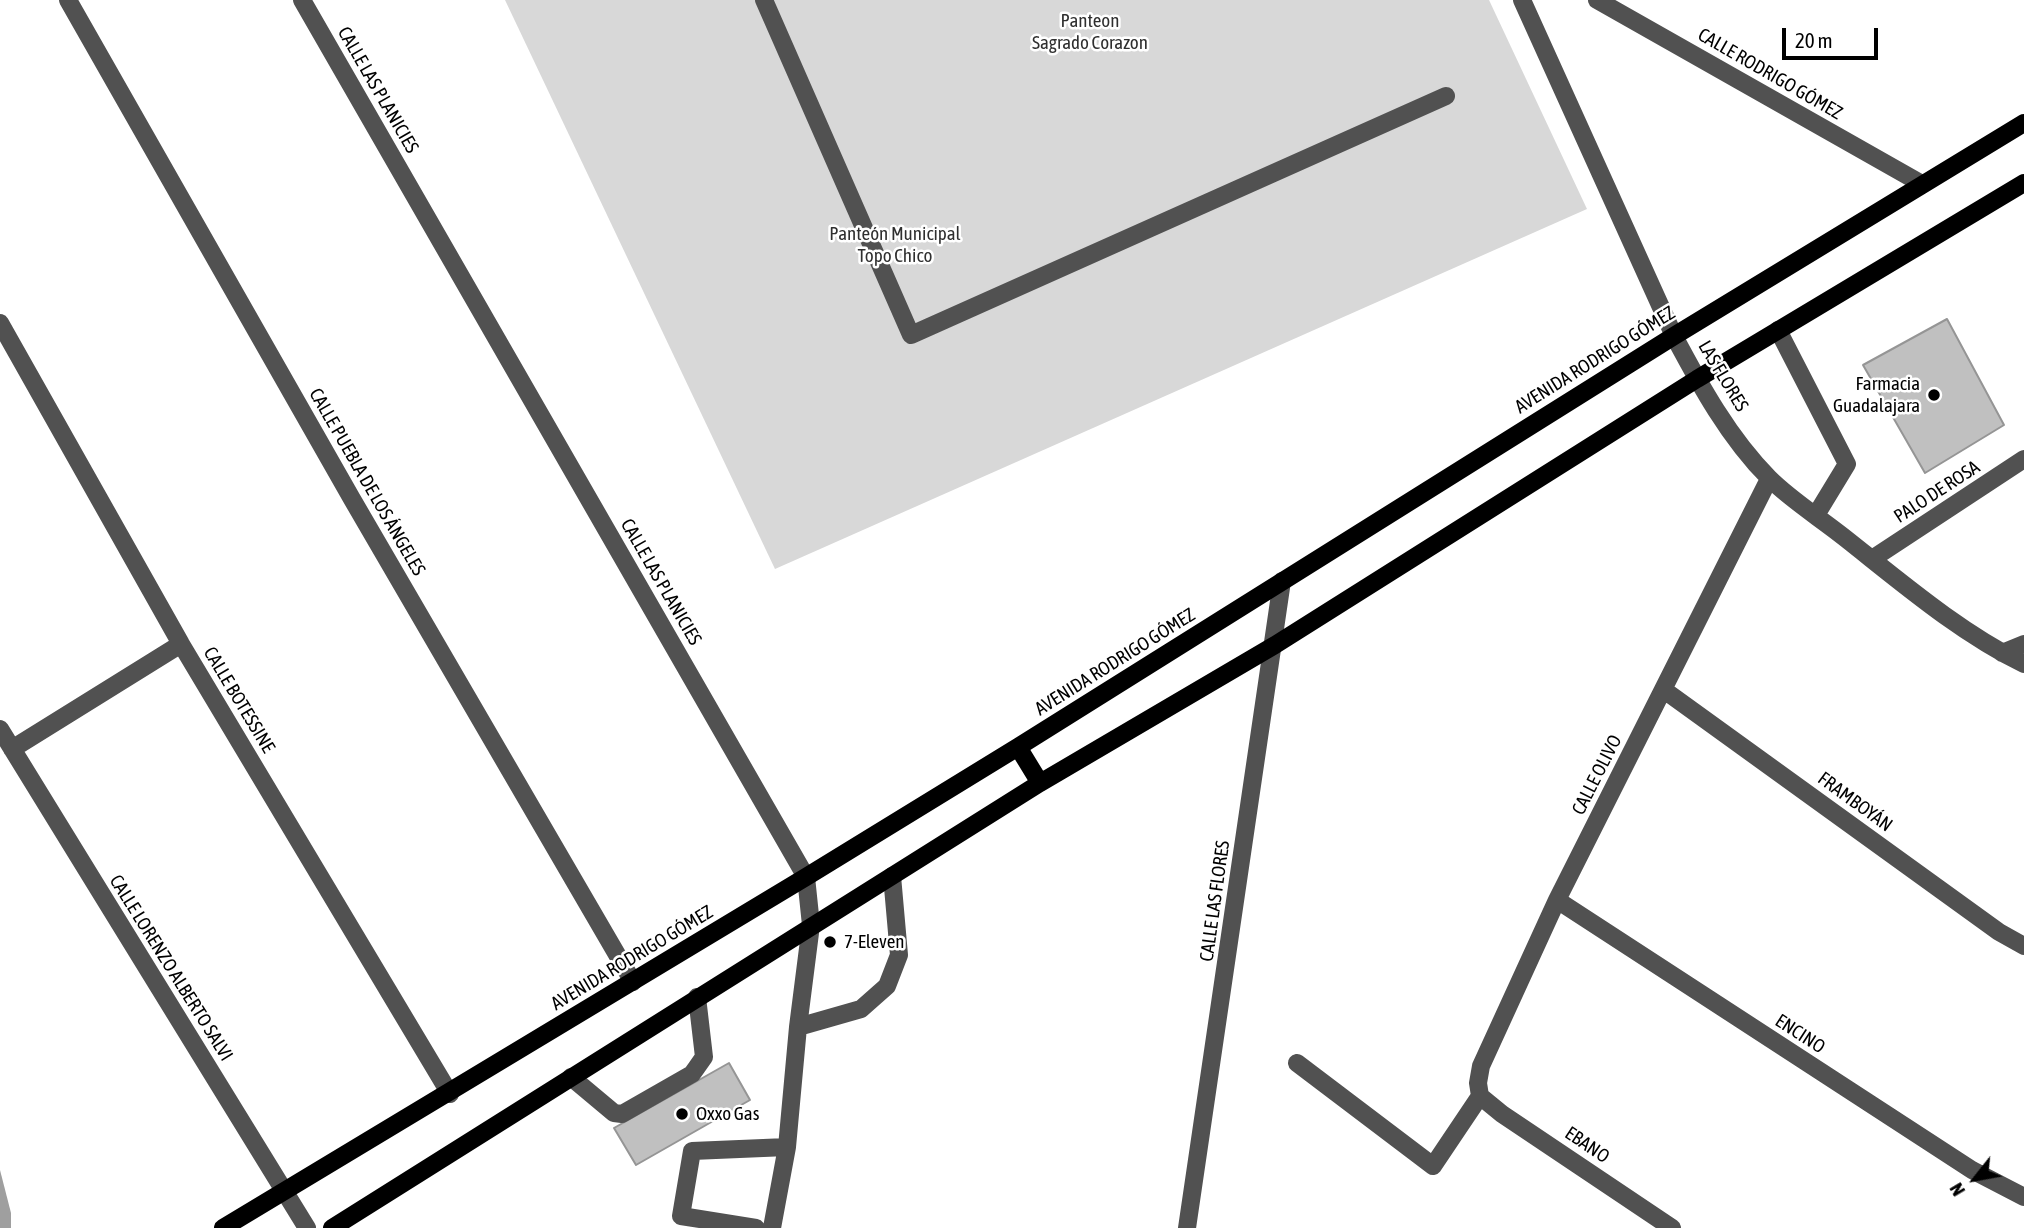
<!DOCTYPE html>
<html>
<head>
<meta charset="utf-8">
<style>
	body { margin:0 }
	#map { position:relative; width:2024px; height:1228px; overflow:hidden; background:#fff; font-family:"Asap Condensed",sans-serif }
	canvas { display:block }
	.north { position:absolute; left:1940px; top:1144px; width:70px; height:70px; -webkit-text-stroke:5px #fff; paint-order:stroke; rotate:239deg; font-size:19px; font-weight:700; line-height:28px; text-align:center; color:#000 }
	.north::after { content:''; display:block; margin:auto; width:24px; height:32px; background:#000; clip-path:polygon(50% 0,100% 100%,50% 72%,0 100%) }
	.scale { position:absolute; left:1782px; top:28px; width:96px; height:32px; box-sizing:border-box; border:4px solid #000; border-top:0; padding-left:9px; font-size:21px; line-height:24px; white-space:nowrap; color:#000; -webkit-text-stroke:5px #fff; paint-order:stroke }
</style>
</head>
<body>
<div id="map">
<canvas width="2024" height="1228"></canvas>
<div class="north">N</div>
<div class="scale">20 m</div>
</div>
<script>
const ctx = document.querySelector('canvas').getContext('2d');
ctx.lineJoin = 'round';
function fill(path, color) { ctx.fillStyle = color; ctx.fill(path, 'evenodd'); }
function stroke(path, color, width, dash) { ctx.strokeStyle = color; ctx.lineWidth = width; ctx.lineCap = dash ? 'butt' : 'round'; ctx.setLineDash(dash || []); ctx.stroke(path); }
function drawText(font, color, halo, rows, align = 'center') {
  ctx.font = font + ' "Asap Condensed",sans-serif'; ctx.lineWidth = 5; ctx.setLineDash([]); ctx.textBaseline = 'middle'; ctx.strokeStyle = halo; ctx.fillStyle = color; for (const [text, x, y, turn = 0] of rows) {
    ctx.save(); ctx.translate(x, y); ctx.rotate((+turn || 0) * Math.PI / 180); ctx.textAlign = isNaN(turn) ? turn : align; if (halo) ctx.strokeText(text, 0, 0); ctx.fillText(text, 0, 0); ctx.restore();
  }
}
const green = new Path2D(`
	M505,0H1489L1587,209L775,569Z`);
const water = new Path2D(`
	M0,1170L11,1213V1228H0Z`);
const building = new Path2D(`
	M1947,319L2004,425L1925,473L1863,365Z
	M729,1063L750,1100L636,1165L614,1128Z`);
const minor = new Path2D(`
	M68,0L352,499L633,982
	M302,0L806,877L811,925L798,1027L787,1147L772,1228
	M764,0L911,335L1446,96
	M1522,0L1674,336C1700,385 1729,438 1769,478C1791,500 1820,518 1845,538C1902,583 1959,632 2024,664
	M1597,0L1922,184
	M0,323L181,644L450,1094
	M1778,330L1847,464L1816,515
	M1872,559L2024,459
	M2002,653L2024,644
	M1664,690L1999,932L2024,946
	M0,729L307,1228
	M12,749L181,644
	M1557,900L1972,1170L2024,1197
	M798,1027L861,1009L887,986L899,955L892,876
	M1297,1063L1433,1166L1480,1096
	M571,1077L614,1113L622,1114L692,1074L697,1067L704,1057L697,997
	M1480,1096L1478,1083L1481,1066L1557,900L1769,479
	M1480,1096L1502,1114L1672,1228
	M756,1228L681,1216L692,1151L787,1147
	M1187,1228L1282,581`);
const major = new Path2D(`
	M1018,747L1040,783
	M223,1228L806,877L1018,747L1674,336L2024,123
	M332,1228L1040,783L1275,645L1697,379L2024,183`);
const markers = [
	[1934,395,7,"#000"],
	[830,942,7,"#000"],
	[682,1114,7,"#000"]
];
const parkNames = [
	["Panteon",1090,21],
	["Sagrado Corazon",1090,43],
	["Panteón Municipal",895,234],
	["Topo Chico",895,256]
];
const streetNames = [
	["CALLE RODRIGO GÓMEZ",1770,74,30],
	["CALLE LAS PLANICIES",378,90,60],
	["AVENIDA RODRIGO GÓMEZ",1595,360,-32],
	["LAS FLORES",1723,376,59],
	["CALLE PUEBLA DE LOS ÁNGELES",367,482,60],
	["PALO DE ROSA",1937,492,-33],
	["CALLE LAS PLANICIES",661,582,60],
	["AVENIDA RODRIGO GÓMEZ",1115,662,-32],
	["CALLE BOTESSINE",239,700,59],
	["CALLE OLIVO",1597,775,-63],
	["FRAMBOYÁN",1855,802,36],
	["CALLE LAS FLORES",1215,901,-82],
	["AVENIDA RODRIGO GÓMEZ",632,958,-31],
	["CALLE LORENZO ALBERTO SALVI",171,968,58],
	["ENCINO",1800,1034,33],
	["EBANO",1587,1145,34]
];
const poiNames = [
	["Farmacia",1920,384,"right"],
	["Guadalajara",1920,406,"right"],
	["7-Eleven",844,942],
	["Oxxo Gas",696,1114]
];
fill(green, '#d8d8d8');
fill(water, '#9f9f9f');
fill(building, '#c0c0c0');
stroke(building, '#959595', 2);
stroke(minor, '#515151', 18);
stroke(major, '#000', 18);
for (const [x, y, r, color] of markers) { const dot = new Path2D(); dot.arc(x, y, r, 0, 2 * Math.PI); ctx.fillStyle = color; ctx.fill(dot); stroke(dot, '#fff', 2.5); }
drawText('19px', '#2f2f2f', '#fff', parkNames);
drawText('19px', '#000', '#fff', streetNames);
drawText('19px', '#000', '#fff', poiNames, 'left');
</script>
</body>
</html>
